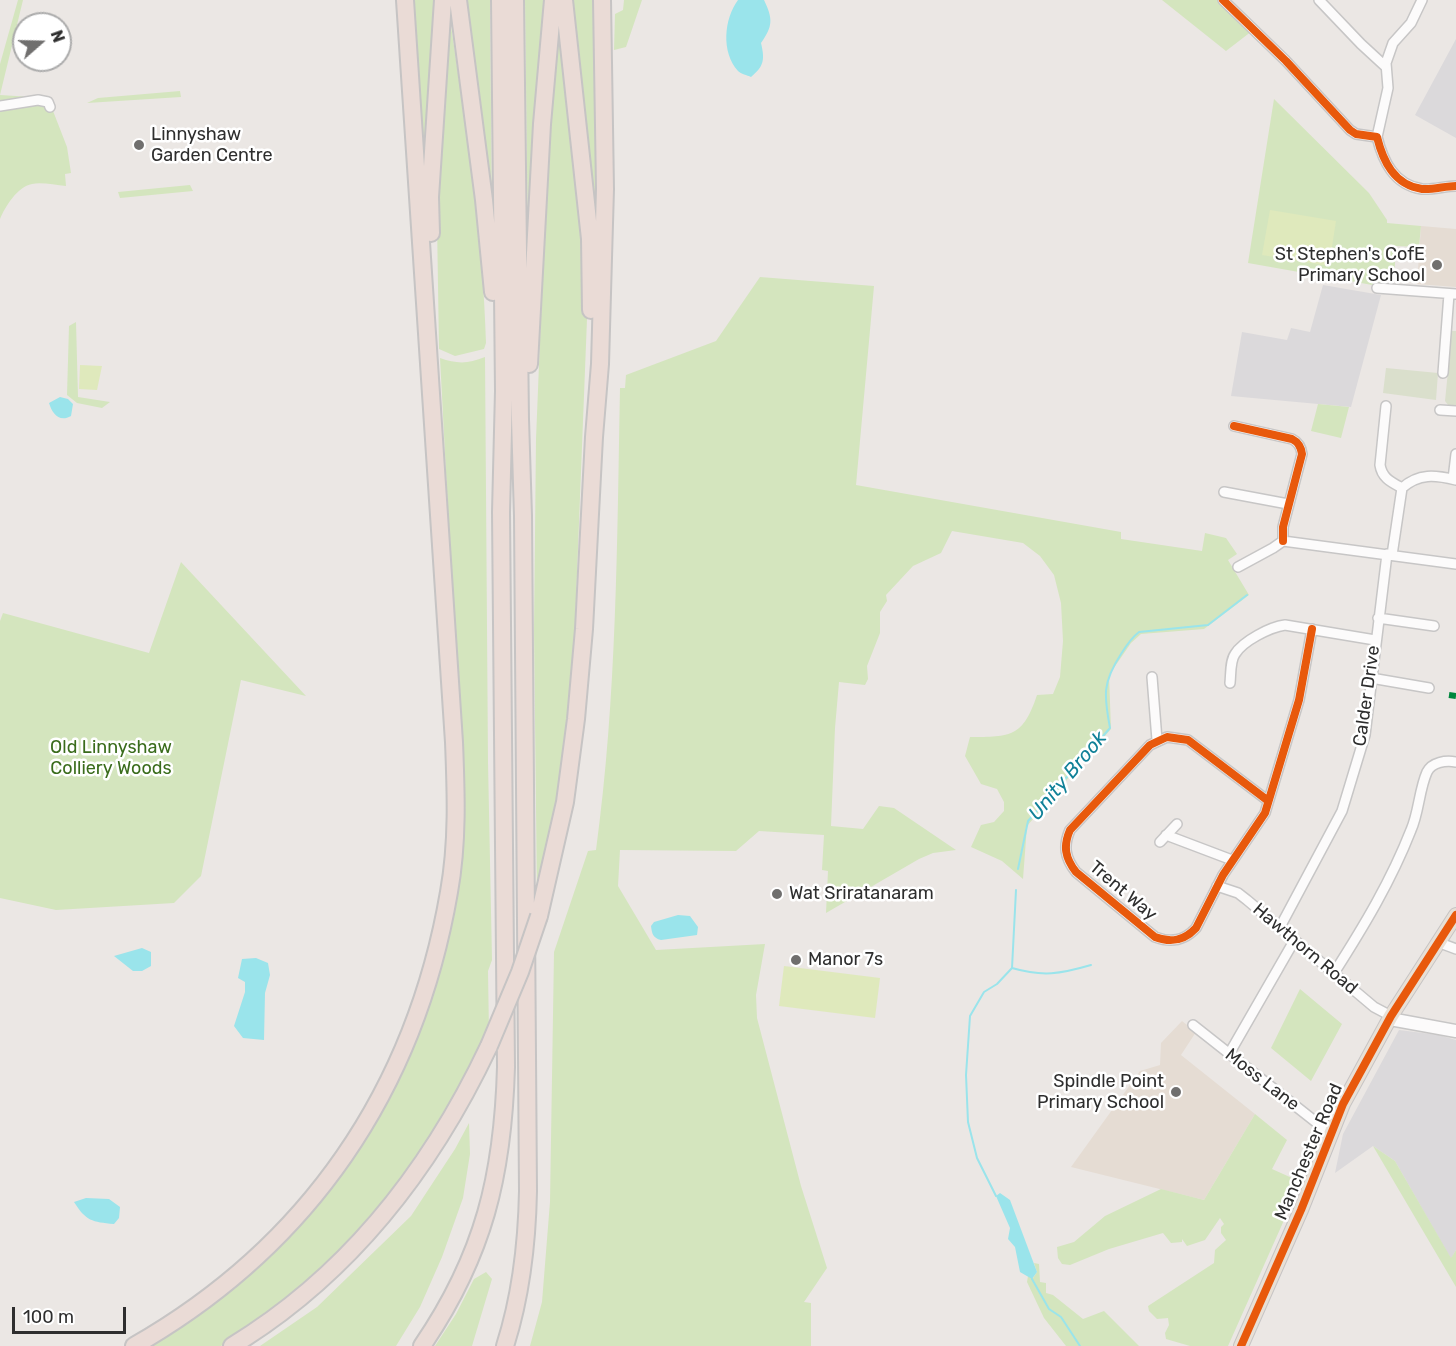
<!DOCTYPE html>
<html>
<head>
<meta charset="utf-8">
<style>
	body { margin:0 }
	#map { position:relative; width:1456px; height:1346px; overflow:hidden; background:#ebe7e4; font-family:Rubik,sans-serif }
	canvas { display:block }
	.north { position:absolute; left:12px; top:12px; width:60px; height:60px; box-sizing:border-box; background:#fff; border:2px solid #ababab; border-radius:50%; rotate:70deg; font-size:16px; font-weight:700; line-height:24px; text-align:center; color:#2e2e2e }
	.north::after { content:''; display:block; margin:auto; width:21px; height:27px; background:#706f6e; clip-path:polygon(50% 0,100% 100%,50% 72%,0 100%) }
	.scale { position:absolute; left:12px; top:1307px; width:114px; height:27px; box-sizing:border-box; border:3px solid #2e2e2e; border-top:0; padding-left:8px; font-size:18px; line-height:21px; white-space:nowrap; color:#2e2e2e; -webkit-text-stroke:4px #fff; paint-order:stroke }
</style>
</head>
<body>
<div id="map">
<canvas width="1456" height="1346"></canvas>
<div class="north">N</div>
<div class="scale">100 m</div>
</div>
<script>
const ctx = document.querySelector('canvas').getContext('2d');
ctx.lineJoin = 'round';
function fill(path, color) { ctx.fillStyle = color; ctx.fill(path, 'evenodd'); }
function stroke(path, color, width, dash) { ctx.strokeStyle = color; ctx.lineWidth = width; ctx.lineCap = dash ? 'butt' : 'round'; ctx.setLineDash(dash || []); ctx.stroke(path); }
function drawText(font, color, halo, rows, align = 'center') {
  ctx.font = font + ' Rubik,sans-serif'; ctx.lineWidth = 5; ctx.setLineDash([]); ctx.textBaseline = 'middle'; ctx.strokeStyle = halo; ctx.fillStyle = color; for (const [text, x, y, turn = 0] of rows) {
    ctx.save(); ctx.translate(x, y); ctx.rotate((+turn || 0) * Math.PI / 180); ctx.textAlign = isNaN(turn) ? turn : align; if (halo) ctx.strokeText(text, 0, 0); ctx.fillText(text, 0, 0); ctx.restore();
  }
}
const industrial = new Path2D(`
	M1456,39V138L1415,115Z
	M1323,285L1381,295L1351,407L1231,396L1242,332L1287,340L1291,328L1310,332Z
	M1399,1030L1439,1035L1456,1040V1250L1451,1259L1395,1161L1373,1146L1335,1173L1343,1134Z`);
const education = new Path2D(`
	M1421,226L1456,229V287L1417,284Z
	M1182,1021L1196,1032L1181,1055L1255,1114L1204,1200L1071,1167L1140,1071L1160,1065L1161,1043Z`);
const green = new Path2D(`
	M18,0H23L0,95L48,98L67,147L71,173L65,174L66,186C55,185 41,182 32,184C17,187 5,207 0,219V64Z
	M410,0H435L424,173Z
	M464,0H490L492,225Z
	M525,0H544L528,248Z
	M573,0H596L598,241Z
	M624,0H642L626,47L614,50L615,14L623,10Z
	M1162,0H1221L1252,31L1226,51Z
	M449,12C465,122 483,232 486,343L484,349L455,356L439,349L437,222Z
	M560,15L586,270L587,319L574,650L561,791L537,896L534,630L536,439L546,191Z
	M180,91L181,97L87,103L98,98Z
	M1274,99L1369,193L1387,220V223L1421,226L1419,247L1396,246L1394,281L1383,280L1378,286L1248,263Z
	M190,185L193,191L120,198L118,192Z
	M760,277L874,286L856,485L1121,532V539L1202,551L1205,533L1226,538L1237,554L1228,560L1249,595L1204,629L1141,634L1131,643L1109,675L1111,729L1027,826L1023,879L1002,861L971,847L981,825L994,822L1004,811V802L997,789L981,784L965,756L970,737C1011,737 1023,737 1037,695L1053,694L1060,677L1063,641L1061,603L1054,575L1040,556L1023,543L952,531L941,553L913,566L886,595L887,601L880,612V633L867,666L868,679L865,685L839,682L835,728L831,826L863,829L879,806L894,808L956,850L933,853L919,859L826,913L828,871L822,870L824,835L759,831L736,851L620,850L618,886L656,950L765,944L756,995L757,1018L801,1186L827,1268L804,1302L811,1303V1346H530L542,1302L550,1202L554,952L588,851L596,850C617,697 617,542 620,388H625L626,375L716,341Z
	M76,322L78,397L110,402L102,408L77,403L67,395L69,326Z
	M485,357L488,762L492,960L488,971L489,1033L425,1156L333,1261L275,1310L221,1346H144L197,1311L348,1160L444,944L459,721L440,358C457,364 468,364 485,357Z
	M1318,404L1349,407L1341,438L1311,431Z
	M181,562L306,696L241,680L201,876L174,903L56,910L0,898V621L3,613L149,653Z
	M1300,989L1342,1024L1311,1081L1271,1048Z
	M1255,1114L1287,1140L1272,1169L1301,1182L1228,1346H1190L1166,1339L1165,1333L1169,1325L1168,1318L1157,1319L1149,1311L1148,1306L1214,1263L1215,1250L1226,1240L1221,1233V1227L1224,1224L1220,1218L1205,1240L1187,1246L1182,1239V1242L1171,1243L1163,1233L1109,1249L1070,1265L1062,1264L1058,1258L1057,1247L1074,1242L1105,1216L1161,1189L1204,1200Z
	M469,1123L470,1154L463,1198L442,1257L420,1307L396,1346H260L317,1307L411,1216L455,1149Z
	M1373,1146L1395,1161L1451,1258L1456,1250V1287Z
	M1034,1263L1039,1264L1040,1282L1046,1283V1293L1053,1295L1083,1319L1104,1311L1139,1346H1066L1044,1318L1027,1282L1028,1276L1033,1278L1037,1272Z
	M486,1272L492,1279L472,1346H435L456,1314L474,1279Z`);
const cemetery = new Path2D(`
	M1452,331H1456V406L1448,405L1445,401Z
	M1386,368L1438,373L1436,400L1383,393Z`);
const pitch = new Path2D(`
	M1270,210L1336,221L1329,266L1262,255Z
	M80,365L102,366L97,390L79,389Z
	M784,966L880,978L875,1018L779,1006Z`);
const water = new Path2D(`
	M738,0H764C773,19 773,26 761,43C765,60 764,66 751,77C747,75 741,74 738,71C721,52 724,19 738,0Z
	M60,397L68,399L73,404L71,416C59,423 52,413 49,403Z
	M678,915L690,916L698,927L697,935L661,940C653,938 652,934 651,926L654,922Z
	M142,948L151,952V966L142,971H133L114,956Z
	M256,958L268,963L270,975L265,993L264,1040L243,1038L234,1026L245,992V982L238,978L242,959Z
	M1000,1193L1010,1200L1037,1272L1032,1279L1020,1272L1015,1247L1008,1239L1010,1228L996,1196Z
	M86,1198L109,1199L120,1207L119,1218L114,1224C92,1222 86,1221 74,1202Z`);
const stream = new Path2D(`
	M1018,869L1028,821L1110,728C1104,696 1102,683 1121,654C1126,646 1131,638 1139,632L1208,625L1247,595
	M1012,968C1043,977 1060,974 1091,965
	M996,1196L977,1158L968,1122L966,1075L970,1016L984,992L997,984L1012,968L1016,890
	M1032,1279L1049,1309L1061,1317L1080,1346`);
const street = new Path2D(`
	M1223,0L1286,61L1350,130L1356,134L1377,137C1383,161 1394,185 1422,189C1433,190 1445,186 1456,186
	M1319,0L1361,44L1386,67
	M0,106L38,100L48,102L50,107
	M1377,137L1388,88L1386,63L1393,43L1411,23L1422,0
	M1377,288L1456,294
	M1443,373L1449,294
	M1386,406L1380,465C1382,478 1391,482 1402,488
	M1440,410L1456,411
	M1234,426L1292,439C1298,442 1301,446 1302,454L1283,527V541
	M1453,479L1456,454
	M1224,492L1288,504
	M1392,555L1402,488C1419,473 1435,475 1456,480
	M1238,567L1273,548L1283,541L1456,564
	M1378,618L1434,626
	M1152,677L1157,740
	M1371,678L1429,688
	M1230,683C1231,674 1230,661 1235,654C1243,641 1270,627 1285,625L1375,640
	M1267,800L1188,740L1167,737L1150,745L1070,830C1063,846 1065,858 1076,872L1155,937C1171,943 1184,941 1196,928L1223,875L1265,813L1299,700L1312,629
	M1166,835L1232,860
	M1160,842L1177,824
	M1217,886L1238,893L1247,900L1374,1007L1391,1016
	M1279,929L1342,811L1365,735L1387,554
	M1440,943L1456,949
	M1334,973C1364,926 1391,881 1411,830C1419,812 1419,790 1427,772C1432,762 1446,760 1456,762
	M1193,1025L1331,1134
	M1229,1054L1294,941`);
const secondary = new Path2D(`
	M1390,1019L1456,1031`);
const primary = new Path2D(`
	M1241,1346L1301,1210L1343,1104L1391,1016L1456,915`);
const highway = new Path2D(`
	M458,0L484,200L493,292
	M564,0L590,239L591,310
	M431,233L430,197L443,0
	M529,364L542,124L553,0
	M539,916L565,802L576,719L584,629L594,437L600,364L603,258L605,189L602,0
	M134,1346C309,1246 415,1090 449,892C458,842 456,792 454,742L405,0
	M232,1346C349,1275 431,1169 489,1046
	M422,1346C484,1255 503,1175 506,1067L501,512L504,391L500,0
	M505,1346C521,1296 527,1244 528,1191L523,516L520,419L515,0`);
const highwayBridge = new Path2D(`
	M489,1046L520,972L539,916`);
const quiet = new Path2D(`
	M1449,695L1456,696`);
const cycleway = new Path2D(`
	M1223,0L1286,61L1350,130L1356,134L1377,137C1383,161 1394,185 1422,189C1433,190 1445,186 1456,186
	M1234,426L1292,439C1298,442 1301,446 1302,454L1283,527V541
	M1267,800L1188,740L1167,737L1150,745L1070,830C1063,846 1065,858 1076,872L1155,937C1171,943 1184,941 1196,928L1223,875L1265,813L1299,700L1312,629
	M1241,1346L1301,1210L1343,1104L1391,1016L1456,915`);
const markers = [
	[139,145,6,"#706f6e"],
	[1437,265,6,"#706f6e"],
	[777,894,6,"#706f6e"],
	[796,960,6,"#706f6e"],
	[1176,1092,6,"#706f6e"]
];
const poiNames = [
	["Linnyshaw",151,135],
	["Garden Centre",151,156],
	["St Stephen's CofE",1425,255,"right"],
	["Primary School",1425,276,"right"],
	["Wat Sriratanaram",789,894],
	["Manor 7s",808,960],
	["Spindle Point",1164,1082,"right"],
	["Primary School",1164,1103,"right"]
];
const streetNames = [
	["Calder Drive",1367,696,-82],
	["Trent Way",1123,891,40],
	["Hawthorn Road",1305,949,40],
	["Moss Lane",1262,1080,38],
	["Manchester Road",1309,1152,-67]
];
const parkNames = [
	["Old Linnyshaw",111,748],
	["Colliery Woods",111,769]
];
const waterNames = [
	["Unity Brook",1068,776,-50]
];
fill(industrial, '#dbd9db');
fill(education, '#e5dcd3');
fill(green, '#d4e5be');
fill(cemetery, '#dadfcc');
fill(pitch, '#dfe9bc');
fill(water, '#9ae4eb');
stroke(stream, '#9ae4eb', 2);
stroke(street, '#c7c6c6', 12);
stroke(secondary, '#c7c6c6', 15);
stroke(primary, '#c6c4c4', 16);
stroke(highway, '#c6c4c4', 20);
stroke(street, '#fcfbfb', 9);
stroke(secondary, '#fcfbfb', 12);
stroke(primary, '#e8e0d6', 14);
stroke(highway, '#eadbd6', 16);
stroke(highwayBridge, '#c6c4c4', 20, []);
stroke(highwayBridge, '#eadbd6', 16);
stroke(quiet, '#00873e', 6, [12, 6]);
stroke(cycleway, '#e8590c', 8);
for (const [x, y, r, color] of markers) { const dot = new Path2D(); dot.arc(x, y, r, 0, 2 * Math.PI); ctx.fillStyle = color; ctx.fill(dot); stroke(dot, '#fff', 2); }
drawText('18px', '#2e2e2e', '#fff', poiNames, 'left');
drawText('18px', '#2e2e2e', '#fff', streetNames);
drawText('18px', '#3a6c1c', '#fff', parkNames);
drawText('italic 20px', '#108198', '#fff', waterNames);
</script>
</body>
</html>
